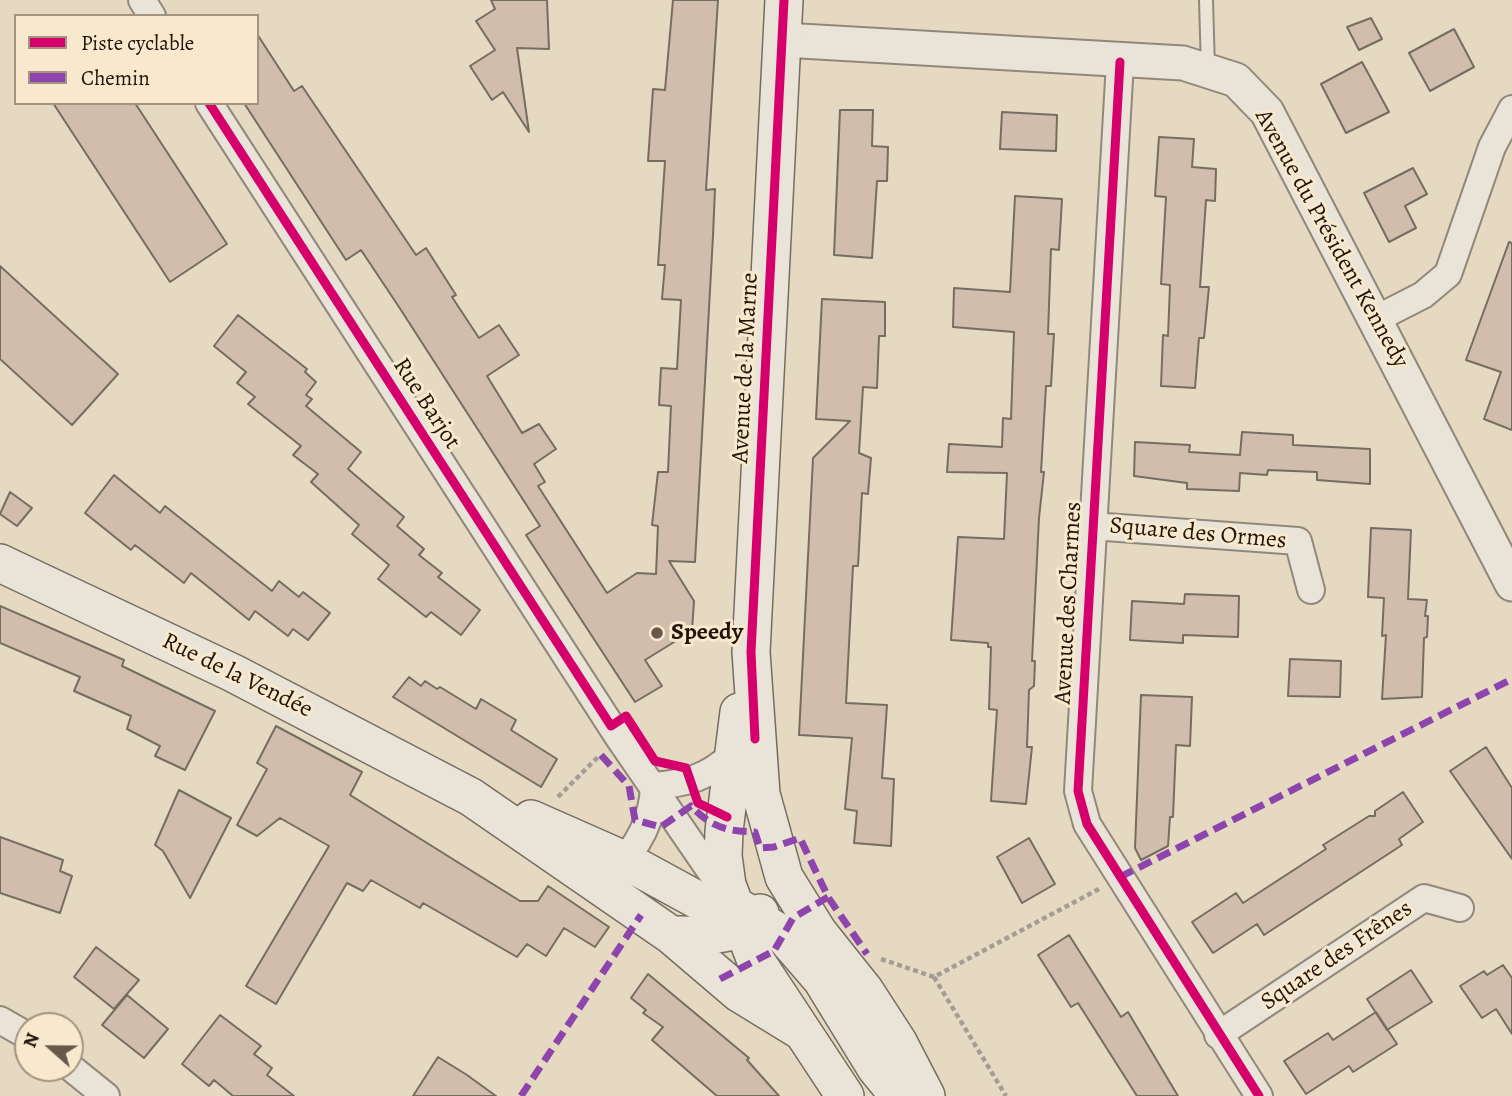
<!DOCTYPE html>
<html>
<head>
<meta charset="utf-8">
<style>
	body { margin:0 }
	#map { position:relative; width:1512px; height:1096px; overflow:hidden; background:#e6d9c2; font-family:Alegreya,serif }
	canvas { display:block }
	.legend { position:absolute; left:14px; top:14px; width:245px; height:91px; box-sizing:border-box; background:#f8e9ce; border:2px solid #a29480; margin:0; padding:9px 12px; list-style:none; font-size:21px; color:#21140a }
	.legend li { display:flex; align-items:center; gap:14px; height:35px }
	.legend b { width:35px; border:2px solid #a29480 }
	.north { position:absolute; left:14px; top:1012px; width:70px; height:70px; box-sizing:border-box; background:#f8e9ce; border:2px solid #a29480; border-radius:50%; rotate:291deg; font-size:19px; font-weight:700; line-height:28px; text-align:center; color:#21140a }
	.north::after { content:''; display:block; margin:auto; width:24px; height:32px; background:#66594a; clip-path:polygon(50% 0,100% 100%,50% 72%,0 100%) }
</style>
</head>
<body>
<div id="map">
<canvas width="1512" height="1096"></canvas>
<ul class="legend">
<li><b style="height:9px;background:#d6006c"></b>Piste cyclable</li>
<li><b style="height:9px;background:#8e44ad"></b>Chemin</li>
</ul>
<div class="north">N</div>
</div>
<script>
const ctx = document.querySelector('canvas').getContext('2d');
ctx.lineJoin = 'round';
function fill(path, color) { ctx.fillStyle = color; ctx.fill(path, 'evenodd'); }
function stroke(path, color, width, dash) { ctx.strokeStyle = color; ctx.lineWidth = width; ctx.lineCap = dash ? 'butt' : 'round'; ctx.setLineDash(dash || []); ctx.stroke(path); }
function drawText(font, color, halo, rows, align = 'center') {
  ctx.font = font + ' Alegreya,serif'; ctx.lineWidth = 6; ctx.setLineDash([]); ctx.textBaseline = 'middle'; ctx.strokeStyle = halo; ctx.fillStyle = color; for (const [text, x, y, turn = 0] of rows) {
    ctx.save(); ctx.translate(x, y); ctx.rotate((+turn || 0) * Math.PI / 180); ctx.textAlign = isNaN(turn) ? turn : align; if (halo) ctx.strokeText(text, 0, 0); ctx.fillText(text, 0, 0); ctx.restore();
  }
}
const building = new Path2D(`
	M491,0H547L549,49L517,48L529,132L503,92L492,100L470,66L495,50L476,21L495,9Z
	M673,0H718L706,190L715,189L713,236L695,562L669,561L694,601L692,631L645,660L662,686L635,702L526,535L540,526L399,307L361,250L346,260L244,103H257V34L294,91L302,86L416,255L426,248L456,295L452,297L479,338L499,325L519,355L487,376L522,433L539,424L556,449L534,464L545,482L538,486L607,593L637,573L656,574L658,526L652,525L658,472H668L671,406L659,405L661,368L677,369L681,300L662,299L665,265H658L665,161H648L653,89L665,90Z
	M1371,18L1382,39L1359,50L1347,27Z
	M1454,29L1474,67L1430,91L1409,53Z
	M1362,62L1389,112L1346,133L1321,84Z
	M53,103H135L227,244L170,282Z
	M840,110H873L872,146L888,147L887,181H877L872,258L834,255Z
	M1002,112L1057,115L1056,151L1000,149Z
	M1159,137L1194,139L1192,167L1216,169L1215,201L1206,200L1200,287H1209L1204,338H1199L1195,388L1161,386L1163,335L1168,336L1170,285L1161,284L1166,197L1155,196Z
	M1413,168L1427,194L1405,206L1416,228L1389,242L1364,193Z
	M1015,196L1062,199L1059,250L1051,249L1048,334H1054L1051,386H1046L1041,472H1044L1039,518L1032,661H1035L1034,686L1029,690L1027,747H1032L1026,804L991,801L997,710L989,709L991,647H988V643L951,640L958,537L1004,539L1007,473L947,472L949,444L1002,447L1003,418L1011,419L1014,332L953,327L954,288L1010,292Z
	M1509,242L1512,243V430L1484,419L1501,372L1466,360Z
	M0,266L118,374L72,425L0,359Z
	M822,299L885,302V336H879L877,388L863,387L859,453L871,458L868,494L862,493L858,566H853L846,703L887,705L882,778L894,779L891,846L854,843L857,811L845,809L852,738L799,735L813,458L850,421L816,419Z
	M238,315L307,369L305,372L316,382L306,395L312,399L306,406L361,452L348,469L404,517L397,526L424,549L419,555L442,573L438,577L480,610L461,635L431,612L426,617L378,579L389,565L352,534L359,525L311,482L318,474L293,455L301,446L248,404L255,397L237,383L246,372L214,346Z
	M1242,432L1293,435V445L1370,449V484L1317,480V472L1268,470L1267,475L1240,473L1239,491L1187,489V483L1134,476L1135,442L1190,445L1189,452L1240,455Z
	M114,475L160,513L165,506L272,591L279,581L299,597L303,592L330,613L308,640L293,629L288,636L255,611L249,620L191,573L184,583L135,545L131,550L85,513Z
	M10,492L32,508L17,526L0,514Z
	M1371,528L1411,530L1408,599L1427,600L1425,616H1428L1427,637L1424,638L1422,697L1382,699L1386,635L1382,636L1384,598L1368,597Z
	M1185,594L1239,596L1238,637L1183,635V643L1130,640L1132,601L1184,604Z
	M0,606L124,660L122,666L215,711L185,770L155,756L160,746L127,729L131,716L74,691L80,677L0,643Z
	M1290,659L1341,661L1340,697L1288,696Z
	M409,677L421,686L425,681L437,689L440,687L476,709L481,699L516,720L511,730L557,759L541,787L393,697Z
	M1141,695L1192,697L1190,746L1176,745L1173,817H1170L1168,846L1141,860L1135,848Z
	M276,726L362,772L350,795L520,901H538L548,886L609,927L595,947L564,928L546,956L527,944L517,957L423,903L420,908L371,880L363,891L347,883L276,1004L246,986L329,846L280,818L257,836L237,825L267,769L257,763Z
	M1486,747L1512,788V859L1450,771Z
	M179,790L231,818L190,898L163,851L155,845Z
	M1403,792L1423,822L1399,839L1402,845L1264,935L1257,924L1213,953L1192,922L1236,893L1243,903L1326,849L1323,845L1369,816H1375V811Z
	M0,837L63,860L60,871L72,876L60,913L0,893Z
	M1029,838L1055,884L1022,903L997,857Z
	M1069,935L1121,1017L1128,1012L1178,1096H1137L1078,1003L1071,1007L1038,955Z
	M96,947L139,980L114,1009L74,977Z
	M1503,965L1512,978V1034L1496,1009L1482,1018L1460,986L1484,971L1487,975Z
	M1411,970L1432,1002L1387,1030L1367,999Z
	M648,974L749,1058L747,1060L779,1096H717L652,1040L663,1027L643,1013L646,1010L631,998Z
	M127,995L168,1029L144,1058L102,1025Z
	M1376,1012L1397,1044L1353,1072L1349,1066L1306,1094L1284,1061L1328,1033L1333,1040Z
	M220,1015L261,1046L254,1054L272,1068L267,1075L294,1096H233L214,1080L209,1086L182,1064Z
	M438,1057L467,1075L496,1096H413Z`);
const path = new Path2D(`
	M558,797L599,756
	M881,959L934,977L1099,889
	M934,977L1006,1096`);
const service = new Path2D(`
	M1206,0L1208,69`);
const minor = new Path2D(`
	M142,0L152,16
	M1120,62L1078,791L1087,824L1259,1096
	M209,103L619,738L724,891
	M1376,319L1423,295L1448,274L1492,147L1512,109
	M1092,526L1298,541L1311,590
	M612,872C638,848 653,820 654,786C687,783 707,778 732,755
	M0,1020L28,1036
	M1218,1035L1424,898L1460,908
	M70,1067L106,1096`);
const tertiary = new Path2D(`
	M783,40L1183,63L1236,80L1267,112L1512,584`);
const secondary = new Path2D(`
	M784,0L751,652L761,794L784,877L818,932L865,991L898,1042L926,1096
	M0,563L233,673L471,797L671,935L739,993L801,1031
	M739,712L724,831L723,856L727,885L756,961L845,1096
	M531,819L624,860L703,903L733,904L783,935L822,980L876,1068L899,1096
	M671,935C699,935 741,939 760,913`);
const quiet = new Path2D(`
	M601,755L629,786L635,820L661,827L691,806C712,828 727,831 755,832L760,848L774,847L800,838L828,897L867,954
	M1120,877L1512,679
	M720,979L774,951L793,918L828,897
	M521,1096L641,915`);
const cycleway = new Path2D(`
	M1120,62L1078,791L1087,824L1259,1096
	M209,103L611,726L626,716L655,761L686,768L698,803L727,817
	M755,739L751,652L784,0`);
const markers = [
	[657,633,7,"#66594a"]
];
const streetNames = [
	["Avenue du Président Kennedy",1331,239,61],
	["Avenue de la Marne",746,368,-87],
	["Rue Barjot",426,404,57],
	["Square des Ormes",1198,534,5],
	["Avenue des Charmes",1069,603,-87],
	["Rue de la Vendée",237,676,26],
	["Square des Frênes",1337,956,-34]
];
const poiNames = [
	["Speedy",671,633]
];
fill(building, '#d0bdab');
stroke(building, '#766d61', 2);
stroke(service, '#91887a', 16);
stroke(minor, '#91887a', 30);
stroke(tertiary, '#91887a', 37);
stroke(secondary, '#766d61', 40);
stroke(path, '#a39d93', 4.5, [5, 3.5]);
stroke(service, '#e9e3d8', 12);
stroke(minor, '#e9e3d8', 26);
stroke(tertiary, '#e9e3d8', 33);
stroke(secondary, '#e9e3d8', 37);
stroke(quiet, '#8e44ad', 7, [14, 7]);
stroke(cycleway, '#d6006c', 9);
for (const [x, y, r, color] of markers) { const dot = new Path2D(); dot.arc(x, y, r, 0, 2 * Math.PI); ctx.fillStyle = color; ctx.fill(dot); stroke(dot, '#f8e9ce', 2.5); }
drawText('24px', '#21140a', '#f8e9ce', streetNames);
drawText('bold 24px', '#21140a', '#f8e9ce', poiNames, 'left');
</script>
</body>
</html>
